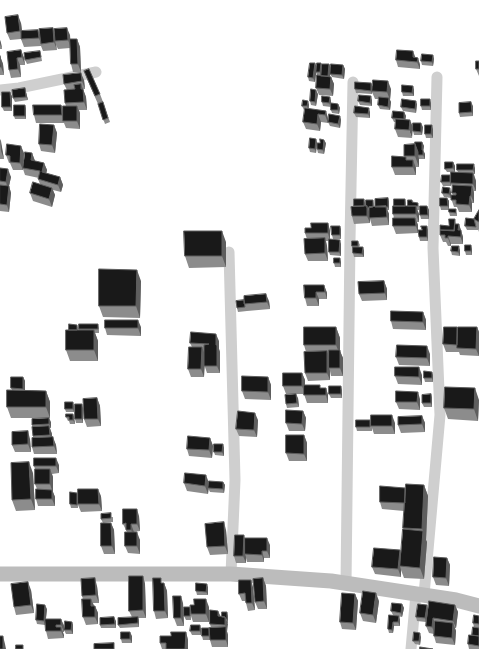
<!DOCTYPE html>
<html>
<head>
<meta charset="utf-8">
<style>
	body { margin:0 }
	canvas { display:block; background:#fff }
</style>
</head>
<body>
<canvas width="479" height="649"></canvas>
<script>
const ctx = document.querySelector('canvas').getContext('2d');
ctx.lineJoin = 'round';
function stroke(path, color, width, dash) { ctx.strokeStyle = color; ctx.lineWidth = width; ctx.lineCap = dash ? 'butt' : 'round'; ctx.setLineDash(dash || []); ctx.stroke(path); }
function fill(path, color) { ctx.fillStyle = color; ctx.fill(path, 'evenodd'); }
const street = new Path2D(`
	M0,90L19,88L96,72
	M229,252L235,480L231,574
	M346,584L350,240L353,82
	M424,595L440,415L433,248L437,77
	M411,649L416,594`);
const secondary = new Path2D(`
	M0,574H231L331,581L456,600L479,606`);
const wall = new Path2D(`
	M21,23L22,31L40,34L53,28L54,33L70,35V39H77L80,47L81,72H73L71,64L70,48L58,49L56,45L57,50L43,51L41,46L24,47L21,39L10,40L7,33Z
	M0,40L1,43L2,49H0Z
	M21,50L24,58L25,65H20L21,77L11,78L9,70Z
	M41,55L42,61L27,64L25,60Z
	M433,55L434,59L433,66L422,65L421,61Z
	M0,56L3,64L4,75H0Z
	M416,57L418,58L420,65V69L398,67L396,60Z
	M479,61V76L476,69Z
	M321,63L322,66L329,64L331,68L330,77H331L334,84L333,96L319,95L316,88L317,75L316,72L315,82L309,81L308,77L316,66Z
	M343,65L345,69L344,79L332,77L330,74Z
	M84,71L100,94L103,102L99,103L103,102L110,122L105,124L98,104L87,79Z
	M84,80L85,89H83L86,97L87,110H79L80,113V129L66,128L64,123H36L34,115L61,105L63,110L66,106L65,103L67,90L64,84Z
	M371,83L372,86L391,89L390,100L391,102L390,110L380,109L378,105L379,99H375L372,92V94L356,93L355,89Z
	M413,86L414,90V96H403L402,92Z
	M25,88L28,100L15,102L13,98Z
	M318,94L316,106L311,105L310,101Z
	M12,96V111H4L2,107Z
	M330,97L331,101V107L323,106L322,102Z
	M372,100V106L360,105L358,101Z
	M308,101L309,105V109L326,111L328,119V123L321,122L320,131L306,129L303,122L305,110H304L302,106Z
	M431,103V110H422L421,106Z
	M338,104L340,108L339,114L332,113L331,110Z
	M417,104L416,113L403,111L401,107Z
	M25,105L26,109V119H15L14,116Z
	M473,106V116L460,117L459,113Z
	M370,112V118L356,117L354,113Z
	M404,112L406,116L405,119L412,138L398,137L395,129L396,122H394L392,118Z
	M340,116L341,120L340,128L330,126L328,122Z
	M54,125L57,133L55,153L41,151L39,144Z
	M423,127L422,135H414L413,131Z
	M433,129V138H426L425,134Z
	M0,139L4,159H0Z
	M316,139L317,143L316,153L310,152L309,148Z
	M422,142L424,146L423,150L425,154V159H419V167H416V175H395L392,167L404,157L415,144Z
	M326,143L324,154L318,153L317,149Z
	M24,153L23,163L32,153L35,161L44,163L47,170L46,173L60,177L63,185L61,192L53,190L55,195L52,207L33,201L30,193L40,184L38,179L39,178L25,175L23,169V170H13L10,163H9L6,155Z
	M453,162L455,166V172H458L457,170L475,168V174H474L476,181V191H474V203H472V212H459L457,207H454L451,198L444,197L442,193L451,192V195H453L452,193V188L451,184V186H443L441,182L450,175L451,178V172H447L445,169Z
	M0,168L11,177L9,186L11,193L9,212L0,211Z
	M388,198L389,202V210H387L389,214V225L372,226L370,219V223L354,224L352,216L354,206L365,203V206H366L373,200L374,204V207Z
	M447,198L449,201V209L457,213V216H450L449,212V210H441L440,206Z
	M405,199L406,203V206H408L412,200L413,202L419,206V210H417L419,214V222H417L418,225V233L396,234L393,226L394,218L393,214L394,206Z
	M427,206L429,210V219H421L420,215Z
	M479,210V232L478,229V230H467L465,226L474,219Z
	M455,219L456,224H459L463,237V244H451V246H448L446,242H443L440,235L449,226Z
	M328,223L330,231V239L341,244V256L330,255L329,252V241H326L327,246L328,261H308L305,254L307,239L305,233L311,228Z
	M341,229V239H333L332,235Z
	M428,230V241H420L419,237Z
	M358,241L360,245L359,247H363L364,251V257H354L353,253L352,246Z
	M226,242V267L189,268L185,256Z
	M472,249V255H466L465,251Z
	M460,250V256L452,255L451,251Z
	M341,262V267H335L334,263Z
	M141,281L140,318L103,317L99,306Z
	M384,281L387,289V300L362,301L359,294Z
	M324,285L327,293V299H319V306H307L305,298Z
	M236,301H269L270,309L247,311L246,309L247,311L238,312L237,308Z
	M423,312L426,320V330L393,329L391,321Z
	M79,324H98L99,328V333H95L98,341V361H70L66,350L69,330L77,325L79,330Z
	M141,327V336L107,335L105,328Z
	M336,327L340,338V351L343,358V376H331L330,371V380L308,381L305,373L306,352L304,345Z
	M457,327L458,330L477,327L479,332V356L460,355L459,352H446L443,344Z
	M219,341V349L220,352V373H207L205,367L204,377H191L188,369L192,347L190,343Z
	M430,354V366L399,365L396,357Z
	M302,373L305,380V385L321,388H326L328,395V403H307L304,394H286L283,386Z
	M422,375V385L398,384L395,376Z
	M433,375V382H425L424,378Z
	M23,377L25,381V390L46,391L50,402V418H11L7,407L12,390L11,388Z
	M268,377L271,385V400L245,399L242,391Z
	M342,390V398H331L329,394Z
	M431,394L432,398V407H424L422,403Z
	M97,398L100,406L101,426L87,427L84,419Z
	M298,398L299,407L287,408L286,404Z
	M420,399V410L399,409L396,402Z
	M479,400L478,421L448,419L444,408Z
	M74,406V412H66L65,409Z
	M83,408V423H76L75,419Z
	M303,411L306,418L305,431H289L286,423Z
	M73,414L74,417L75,424H70L69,421H68L66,417Z
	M422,416L425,423V432L401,433L398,425Z
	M258,420L257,437L239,436L236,429Z
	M51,422V428H50L52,434V437L56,445L57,454H34L32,447L33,438V427L32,425Z
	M371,422L395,423V434H374L372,428V431H357L356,427Z
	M304,435L307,443V461H289L286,453Z
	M210,438L213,446L212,458L189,456L187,449Z
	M30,439L31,452H15L12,445Z
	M223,444L224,448V456L215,455L214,452Z
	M59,465V473L52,474L53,477V492L55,497V506H38L36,499L37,489L35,484V469L34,466Z
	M33,473L35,510L16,511L12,500Z
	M223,482L225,485L224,493L210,492L208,488L209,485L208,494L187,491L184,483Z
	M424,485L428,496L426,540L427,542L424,579L404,578L401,570V577L375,574L372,567L400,550L401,554L404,529L403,528L404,511L382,509L380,502L405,488Z
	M101,496L102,511L81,512L78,505V508H71L70,504Z
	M139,516L140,531L134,532L140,540V554L128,553L125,546L127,532L123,524Z
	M113,517V522L103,523L101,519Z
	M111,523L114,530L115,554H104L101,546Z
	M226,530L228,554L210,555L207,547Z
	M245,538L270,545V558H264V562H247L246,558V563H236L234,556Z
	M447,558L450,565L449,586L436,585L433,577Z
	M143,576L145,584L146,618H138L139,621V627L120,628L118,625L132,617L129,611Z
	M263,578L266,586L267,609H258L255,602Z
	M163,583H164L167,591L168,618L156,619L154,611Z
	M97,586L99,603H93L94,606H95L98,613V624L86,625L83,617V599L82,596Z
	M208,587V595H197L196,591Z
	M253,587L255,610L248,611L246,603L245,601H242L239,594Z
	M31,590L34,613L16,615L14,607Z
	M355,594L358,601L356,630L342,629L340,622Z
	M379,601L376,623L363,621L360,613Z
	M183,603L184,626H177L174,618Z
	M402,604L404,608L402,617L393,615L391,611Z
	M455,605L458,612L456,628H455L456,631L455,645L436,643L434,636V634L429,633L426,626V622L417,621L416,617L428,609Z
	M209,607V622H193L191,616V620H186L184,616L191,609Z
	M47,609L46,619H61L64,626V632H63L64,638L48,639L46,631L45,625L37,624L36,620Z
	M218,611L221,617L228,616V623H227V632L228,635V647H212L210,640H203L202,636L209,628H211L210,624Z
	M389,615L399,616L400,620V626H394L393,633H389L388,629Z
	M479,616V628L474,627L473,623Z
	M116,621V628H101L100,625Z
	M72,622L73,625V634H66L64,630Z
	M479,628V649H469L468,644L472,635Z
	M201,629V635H192L190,631Z
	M186,632L188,640V649H162L160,643L171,636Z
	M132,636V643H122L121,639Z
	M421,637L420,645L415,644L413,641Z`);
const shadedWall = new Path2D(`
	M18,15L21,23L23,39L20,31Z
	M53,28L55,36V41L56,45L57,50L54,42Z
	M67,28L70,35L71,48L68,40Z
	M38,30L41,37V44L39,38Z
	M77,39L80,47L81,72L78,64Z
	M0,40L1,43L2,49L0,44Z
	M21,50L24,58L25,65L22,57Z
	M413,51L416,59L413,57Z
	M433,55L434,59L433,66L432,62Z
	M0,56L3,64L4,75L1,67Z
	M17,58L20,65L21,77L18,69Z
	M418,58L420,65V69L417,62Z
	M315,63L317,67L315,82L313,78Z
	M321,63L322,67L321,76L320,72Z
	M329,64L331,68L329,83L328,79Z
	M343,65L345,69L344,79L342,75Z
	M81,73L84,80L85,89L82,81Z
	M331,77L334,84L333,96L330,89Z
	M388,81L391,89L390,100L387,92Z
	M371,83L373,87L372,94L371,91Z
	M81,84L86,97L87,110L84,102L81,89Z
	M413,86L414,90V96L412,93Z
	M25,88L28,100L26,97Z
	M316,90L318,94L316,106L315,102Z
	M10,92L12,96V111L11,107Z
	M371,96L372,100V106L370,103Z
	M330,97L331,101V107L329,103Z
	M389,98L391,102L390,110L388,107Z
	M430,99L431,103V110L430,106Z
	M308,101L309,105L308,110L307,106Z
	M416,101L417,104L416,113L415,109Z
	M471,102L473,106V116L472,112Z
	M338,104L340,108L339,114L338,110Z
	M25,105L26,109V119L25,116Z
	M61,105L64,112V121L62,115Z
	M77,106L80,113V129L77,121Z
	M369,108L370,112V118L368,114Z
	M326,111L328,119V123L325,115Z
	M404,112L406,116L405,123L404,119Z
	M318,114L321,122L320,131L317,124Z
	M340,116L341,120L340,128L338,124Z
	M410,120L413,127L412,138L409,130Z
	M421,123L423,127L422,135L421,132Z
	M54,125L57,133L55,153L52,145Z
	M432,125L433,129V138L431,134Z
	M0,139L1,141L4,159L1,151Z
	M316,139L317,143L316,153L315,149Z
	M324,140L326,143L324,154L323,150Z
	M422,142L424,146L423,154L422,150Z
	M415,144L419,155H418L419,159V167L415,156Z
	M21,146L24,153L23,168V170L20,163Z
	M423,150L425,154V159L423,155Z
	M32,153L35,161L31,160Z
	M413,160L416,168V175L413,167Z
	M453,162L455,166V172L453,168Z
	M44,163L47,170L45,180L42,172Z
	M474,164L475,168V174L473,170Z
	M8,169L11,177L9,186L11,193L9,212L7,205L8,190L6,182Z
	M473,173L476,181V191L473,184Z
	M450,175L451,179V186L450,182Z
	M60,177L63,185L61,192L58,185Z
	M472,186L474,193V203L471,196Z
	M52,188L55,195L52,207L49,199Z
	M450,188L451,192V198L449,194Z
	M470,196L472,203V212L469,205Z
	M388,198L389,202V210L388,207Z
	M447,198L449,201V210L448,206Z
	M364,199L365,203V210L364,206Z
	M367,206L370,214V223L367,216Z
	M386,206L389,214V225L387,217Z
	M416,206L419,214V222L416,214Z
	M427,206L429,210V219L428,215Z
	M415,218L418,225V233L416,226Z
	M328,223L330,231V241L328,233Z
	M459,224L463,237V244L458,230Z
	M340,226L341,229V239L340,235Z
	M427,226L428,230V241L427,237Z
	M222,231L226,242V267L222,256Z
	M448,236L451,244V246L448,238Z
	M325,238L327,246L328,261L325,253Z
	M340,240L341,244V256L339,252Z
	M471,245L472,249V255L471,251Z
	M459,246L460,250V256L458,252Z
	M363,247L364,251V257L362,254Z
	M340,258L341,262V267L340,263Z
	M137,270L141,281L140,318L136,306Z
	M384,281L387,289V300L385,293Z
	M324,285L327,293V299L325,292Z
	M316,292L319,299V306L316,298Z
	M266,294L269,301L270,309L267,302Z
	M423,312L426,320V330L423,322Z
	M138,320L141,327V336L138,328Z
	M336,327L340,338V351L343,358V376L340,368V355L336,345Z
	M457,327L460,334L458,348L457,345Z
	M477,327L479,332V356L476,349Z
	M94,330L98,341V361L94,350Z
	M216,334L219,341V349L220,352V373L217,366L216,345Z
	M427,346L430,354V366L427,358Z
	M202,347L205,355L204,366V377L201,369Z
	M327,351L330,359L329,368L330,371V380L327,373Z
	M419,367L422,375V385L419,377Z
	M432,372L433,375V382L432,378Z
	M302,373L305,380V394L302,386Z
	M23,377L25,381V392L23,389Z
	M268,377L271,385V400L268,392Z
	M341,386L342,390V398L341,394Z
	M326,388L328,395V403L326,395Z
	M475,388L479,400L478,421L474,409Z
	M46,391L50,402V418L46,407Z
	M418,392L420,399V410L417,402Z
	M296,394L298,398L299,407L297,403Z
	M431,394L432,398V407L431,403Z
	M97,398L100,406L101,426L98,419Z
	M73,402L74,406V412L73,409Z
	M82,404L83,408V423L82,419Z
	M303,411L306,418L305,431L302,424Z
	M255,413L258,420L257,437L254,430Z
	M73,414L74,417L75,424L73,420Z
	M392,415L395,423V434L392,426Z
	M422,416L425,423V432L422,424Z
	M49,418L51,422V428L49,424Z
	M49,426L52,434V443L50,435Z
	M28,431L30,439L31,452L28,444Z
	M304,435L307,443V461L304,454Z
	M53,437L56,445L57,454L54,446Z
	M210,438L213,446L212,458L209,450Z
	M223,444L224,448V456L222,452Z
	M56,458L59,465V473L56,466Z
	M29,462L33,473L35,510L31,499Z
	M50,469L53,477V492L55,497V506L52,499V490L50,484Z
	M206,475L209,483L208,494L205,486Z
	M223,482L225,485L224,493L223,489Z
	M424,485L428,496L426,540L427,542L424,579L420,568L423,531L422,529Z
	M98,489L101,496L102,511L99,504Z
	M137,509L139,516L140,531L137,524Z
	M224,522L226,530L228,554L225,546Z
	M111,523L114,530L115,554L112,546Z
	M131,524L134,532V537L131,530Z
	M137,532L140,540V554L137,546Z
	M244,535L246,543L245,554L246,557V563L243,556Z
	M267,538L270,545V558L267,551Z
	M400,550L402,557L400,566L401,570V577L398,569Z
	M262,551L264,558V562L262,555Z
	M447,558L450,565L449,586L446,578Z
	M143,576L145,584L146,618L143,610Z
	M95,578L97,586L99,603L96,595Z
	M263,578L266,586L267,609L264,601Z
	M251,580L253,587L255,610L252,603Z
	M28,582L31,590L34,613L31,605Z
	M164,583L167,591L168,618L165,611Z
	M207,584L208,587V595L206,592Z
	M376,593L379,601L376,623L373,615Z
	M355,594L358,601L356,630L353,623Z
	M181,596L183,603L184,626L181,618Z
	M91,599L94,606H91Z
	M206,599L209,607V622L206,614Z
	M402,604L404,608L402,617L401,613Z
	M45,605L47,609L45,625L44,621Z
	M427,605L428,609L426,622L425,618Z
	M455,605L458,612L456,628L453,621Z
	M95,606L98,613V624L95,617Z
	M218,611L221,618L218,616Z
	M227,612L228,616V623L227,619Z
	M399,616L400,620V626L398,622Z
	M114,617L116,621V628L115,624Z
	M138,617L139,621V627L138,623Z
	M225,617L228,624L227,632L225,625Z
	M433,618L436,626L435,634L432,627Z
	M61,619L64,626V632L61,625Z
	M72,622L73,625V634L71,630Z
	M393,622L394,626L393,633L392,630Z
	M453,623L456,631L455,645L452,638Z
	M200,625L201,629V635L200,631Z
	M61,627L64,635V638L61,631Z
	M226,627L228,635V647L226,640Z
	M130,632L132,636V643L130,639Z
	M186,632L188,640V649H185Z
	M420,633L421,637L420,645L419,641Z
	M3,636L5,644L6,649H3Z`);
const building = new Path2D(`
	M18,15L20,31L7,33L5,17Z
	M53,28L54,42L41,44L39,29Z
	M67,28L68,40L55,41L54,29Z
	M38,30L39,38L21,39V31Z
	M70,39H77L78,64H71Z
	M21,50L22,57L17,58L18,69L9,70L7,52Z
	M397,50L413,51V57L418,58L417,62L396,60Z
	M40,51L41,57L25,60L24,53Z
	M422,54L433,55L432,62L421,61Z
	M0,56L1,67H0Z
	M476,61H479V69H476Z
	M310,63H315L313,78L308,77Z
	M317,63H321L320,72H316Z
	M322,64H329L328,76H321Z
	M331,64L343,65L342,75L330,74Z
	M89,69L100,94L95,96L84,71Z
	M81,73L82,81L64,84L63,75Z
	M317,75L331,77L330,89L316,88Z
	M373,80L388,81L387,92L372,91Z
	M355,82L371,83V91L355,89Z
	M81,84V89H83L84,102L65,103L64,90L75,89L74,85Z
	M402,85L413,86L412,93L402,92Z
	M25,88L26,97L13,98L12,90Z
	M311,89L316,90L315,102L310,101Z
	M2,92H10L11,107H2Z
	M359,95L371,96L370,103L358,101Z
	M322,96L330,97L329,103L322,102Z
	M379,97L389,98L388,107L378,105Z
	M402,99L416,101L415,109L401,107Z
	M421,99H430V106H421Z
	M303,100L308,101L307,106H302Z
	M103,102L108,118L103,120L98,104Z
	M471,102L472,112L459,113V103Z
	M331,103L338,104V110H331Z
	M14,105H25V116H14Z
	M33,105H61L62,115H34Z
	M63,106H77V121H63Z
	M355,106L369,108L368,114L354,113Z
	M305,108L326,111L325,115L318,114L317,124L303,122Z
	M393,111L404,112V119L392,118Z
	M329,114L340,116L338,124L328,122Z
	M396,119L410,120L409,130L395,129Z
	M413,123H421V132L413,131Z
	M40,124L54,125L52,145L39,144Z
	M425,125H432L431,134H425Z
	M310,138L316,139L315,149L309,148Z
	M320,139L324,140L323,150L317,149V143H320Z
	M415,142H422V150H423V155H418V152L415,144Z
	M7,144L21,146L20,163L10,162V156L6,155Z
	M415,144V156H404V145Z
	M25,152L32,153L31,160L44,163L42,172L60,177L58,185L38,179L40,171L23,168Z
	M392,156L406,157V160H413V167H392Z
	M445,162H453V168L445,169Z
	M457,164H474L473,170H457Z
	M0,168L8,169L6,182L0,181Z
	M451,172L473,173V184L451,183Z
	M442,175H450V182H441Z
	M33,182L52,188L49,199L30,193Z
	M0,185L9,186L7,205L0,204Z
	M453,185L472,186L471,196H470L469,205L456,204V200H451V195H456V193H452Z
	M443,187L450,188L449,194L442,193Z
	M388,198V207H375V199Z
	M440,198H447L448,206H440Z
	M354,199H364V206H354Z
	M394,199H405V206H394Z
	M366,200H373V207L367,208V206H366Z
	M408,200H412V202L418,203V206H408Z
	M367,206V216H352L351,207Z
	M386,206L387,217L369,218V207Z
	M393,206H416V214H393Z
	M420,206H427L428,215H420Z
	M449,209H456V213L449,212Z
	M479,210V222L474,219Z
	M393,218H415L416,226H393Z
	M466,218L474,219L476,227L465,226Z
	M449,219H455L454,230H440V225L449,226Z
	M311,223H328V233H305V228H311Z
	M455,224H459L458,230H461V237L448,236V238H445V235H440V230L454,231Z
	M331,226H340V235H332Z
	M421,226H427V237H419L418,230H422Z
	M184,231H222V256H185Z
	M325,238V253L305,254L304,239Z
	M329,239L340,240L339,252H329Z
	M352,241H358V246H352Z
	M465,245H471V251H465Z
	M452,246H459L458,252L451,251Z
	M353,247H363L362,254L353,253Z
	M334,258H340V263H334Z
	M99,269L137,270L136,306H99Z
	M384,281L385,293L359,294L358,282Z
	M304,285H324L325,292H316V298H305Z
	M266,294L267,302L244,304V296Z
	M244,300L245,307L237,308L236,301Z
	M391,311L423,312V322L391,321Z
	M105,320H138V328H105Z
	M69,324L77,325V330H69Z
	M79,324H98V329H79Z
	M304,327H336V345H304Z
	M444,327H457V345L443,344Z
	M458,327H477L476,349L457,348Z
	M66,330H94V350H66Z
	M191,332L216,334V345H217V366H204V345L209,344L190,343Z
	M397,345L427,346V358L396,357Z
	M189,347H202L201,369H188Z
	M329,350H340V368H329Z
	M327,351V373H305L304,352Z
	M395,367H419V377L395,376Z
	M424,371L432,372V378H424Z
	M283,373H302V386H283Z
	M242,376L268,377V392L242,391Z
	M11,377H23V389L11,388Z
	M304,385H320V388H326V395H304Z
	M329,386H341V394H329Z
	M445,387L475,388L474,409L444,408Z
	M7,390L46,391V407H7Z
	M396,391L418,392L417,402H396Z
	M296,394L297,403L286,404L285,395Z
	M431,394V403H422V395Z
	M97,398L98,419H84L83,399Z
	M65,402H73V409H65Z
	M75,404H82V419H75Z
	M286,410L303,411L302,424L286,423Z
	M238,411L255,413L254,430L236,429Z
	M66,414H73V420H69V417H66Z
	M371,415H392V426H371Z
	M422,416V424L398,425V417Z
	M49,418V424L32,425V419Z
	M356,420H370V427H356Z
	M49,426L50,435L33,436L32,427Z
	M28,431V444L12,445V432Z
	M286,435H304V454L286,453Z
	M188,436L210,438L209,450L187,449Z
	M53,437L54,446L32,447V438Z
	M214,444H223L222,452H214Z
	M34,458H56V466H34Z
	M29,462L31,499L12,500L11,463Z
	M35,469H50V484H35Z
	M185,473L206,475L205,486L184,483Z
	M209,481L223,482V489L208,488Z
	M406,484L424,485L422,529L403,528Z
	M380,486L405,488V503L380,502Z
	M36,489L52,490V499H36Z
	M78,489H98L99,504H78Z
	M70,492L77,493V505L70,504Z
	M123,509H137V524H131V530H126V523L123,524Z
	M111,513V518L101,519V514Z
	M224,522L225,546L207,547L205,524Z
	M101,523H111L112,546H101Z
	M403,529L423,531L420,568L400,566Z
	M125,532H137V546H125Z
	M235,535H244L243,556H234Z
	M245,538H267V551H262V555L245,554Z
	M374,548L400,550L398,569L372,567Z
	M434,557L447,558L446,578L433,577Z
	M129,576H143V610L129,611Z
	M95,578L96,595L82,596L81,579Z
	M153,578H161V583H164L165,611H154Z
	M263,578L264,601L255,602L253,579Z
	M239,580H251L252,603H246L245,593L239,594Z
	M28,582L31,605L14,607L11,584Z
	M196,583L207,584L206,592L196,591Z
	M363,591L376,593L373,615L360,613Z
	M342,593L355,594L353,623L340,622Z
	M173,596H181V618H174Z
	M82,599H91V606H95V617H83Z
	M194,599H206V614H191L190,605H194Z
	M429,601L455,605L453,621L433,618L432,627L426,626Z
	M392,603L402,604L401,613L391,611Z
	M37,604L45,605L44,621L36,620Z
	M418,604L427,605L425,618L416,617Z
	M184,607H190V616H184Z
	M210,610L218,611V616L225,617V625L210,624Z
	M222,612H227V619H226L225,617H222Z
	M389,615L399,616L398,622H393L392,630L388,629Z
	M474,615L479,616V624L473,623Z
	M114,617L115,624L100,625V618Z
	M138,617V623L118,625V618Z
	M45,619H61V625H56V627H61V631H46Z
	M65,621L72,622L71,630H64Z
	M435,621L453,623L452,638L434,636Z
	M191,625H200V631H190Z
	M226,627V640H210L209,628Z
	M473,627L479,628V636L472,635Z
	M202,628H209V636H202Z
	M121,632H130V639H121Z
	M171,632H186L185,649H166V643H160V636H171Z
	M414,632L420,633L419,641H413Z
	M469,635L479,636V646L468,644Z
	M0,636H3V649H0Z
	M114,643V649H94V644Z
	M16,645H23V649H16Z
	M420,647L433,649H420Z`);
stroke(street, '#cfcfcf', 11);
stroke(secondary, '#bcbcbc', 15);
fill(wall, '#8c8c8c');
fill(shadedWall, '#5e5e5e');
fill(building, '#191919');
stroke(building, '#5e5e5e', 1);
</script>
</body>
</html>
